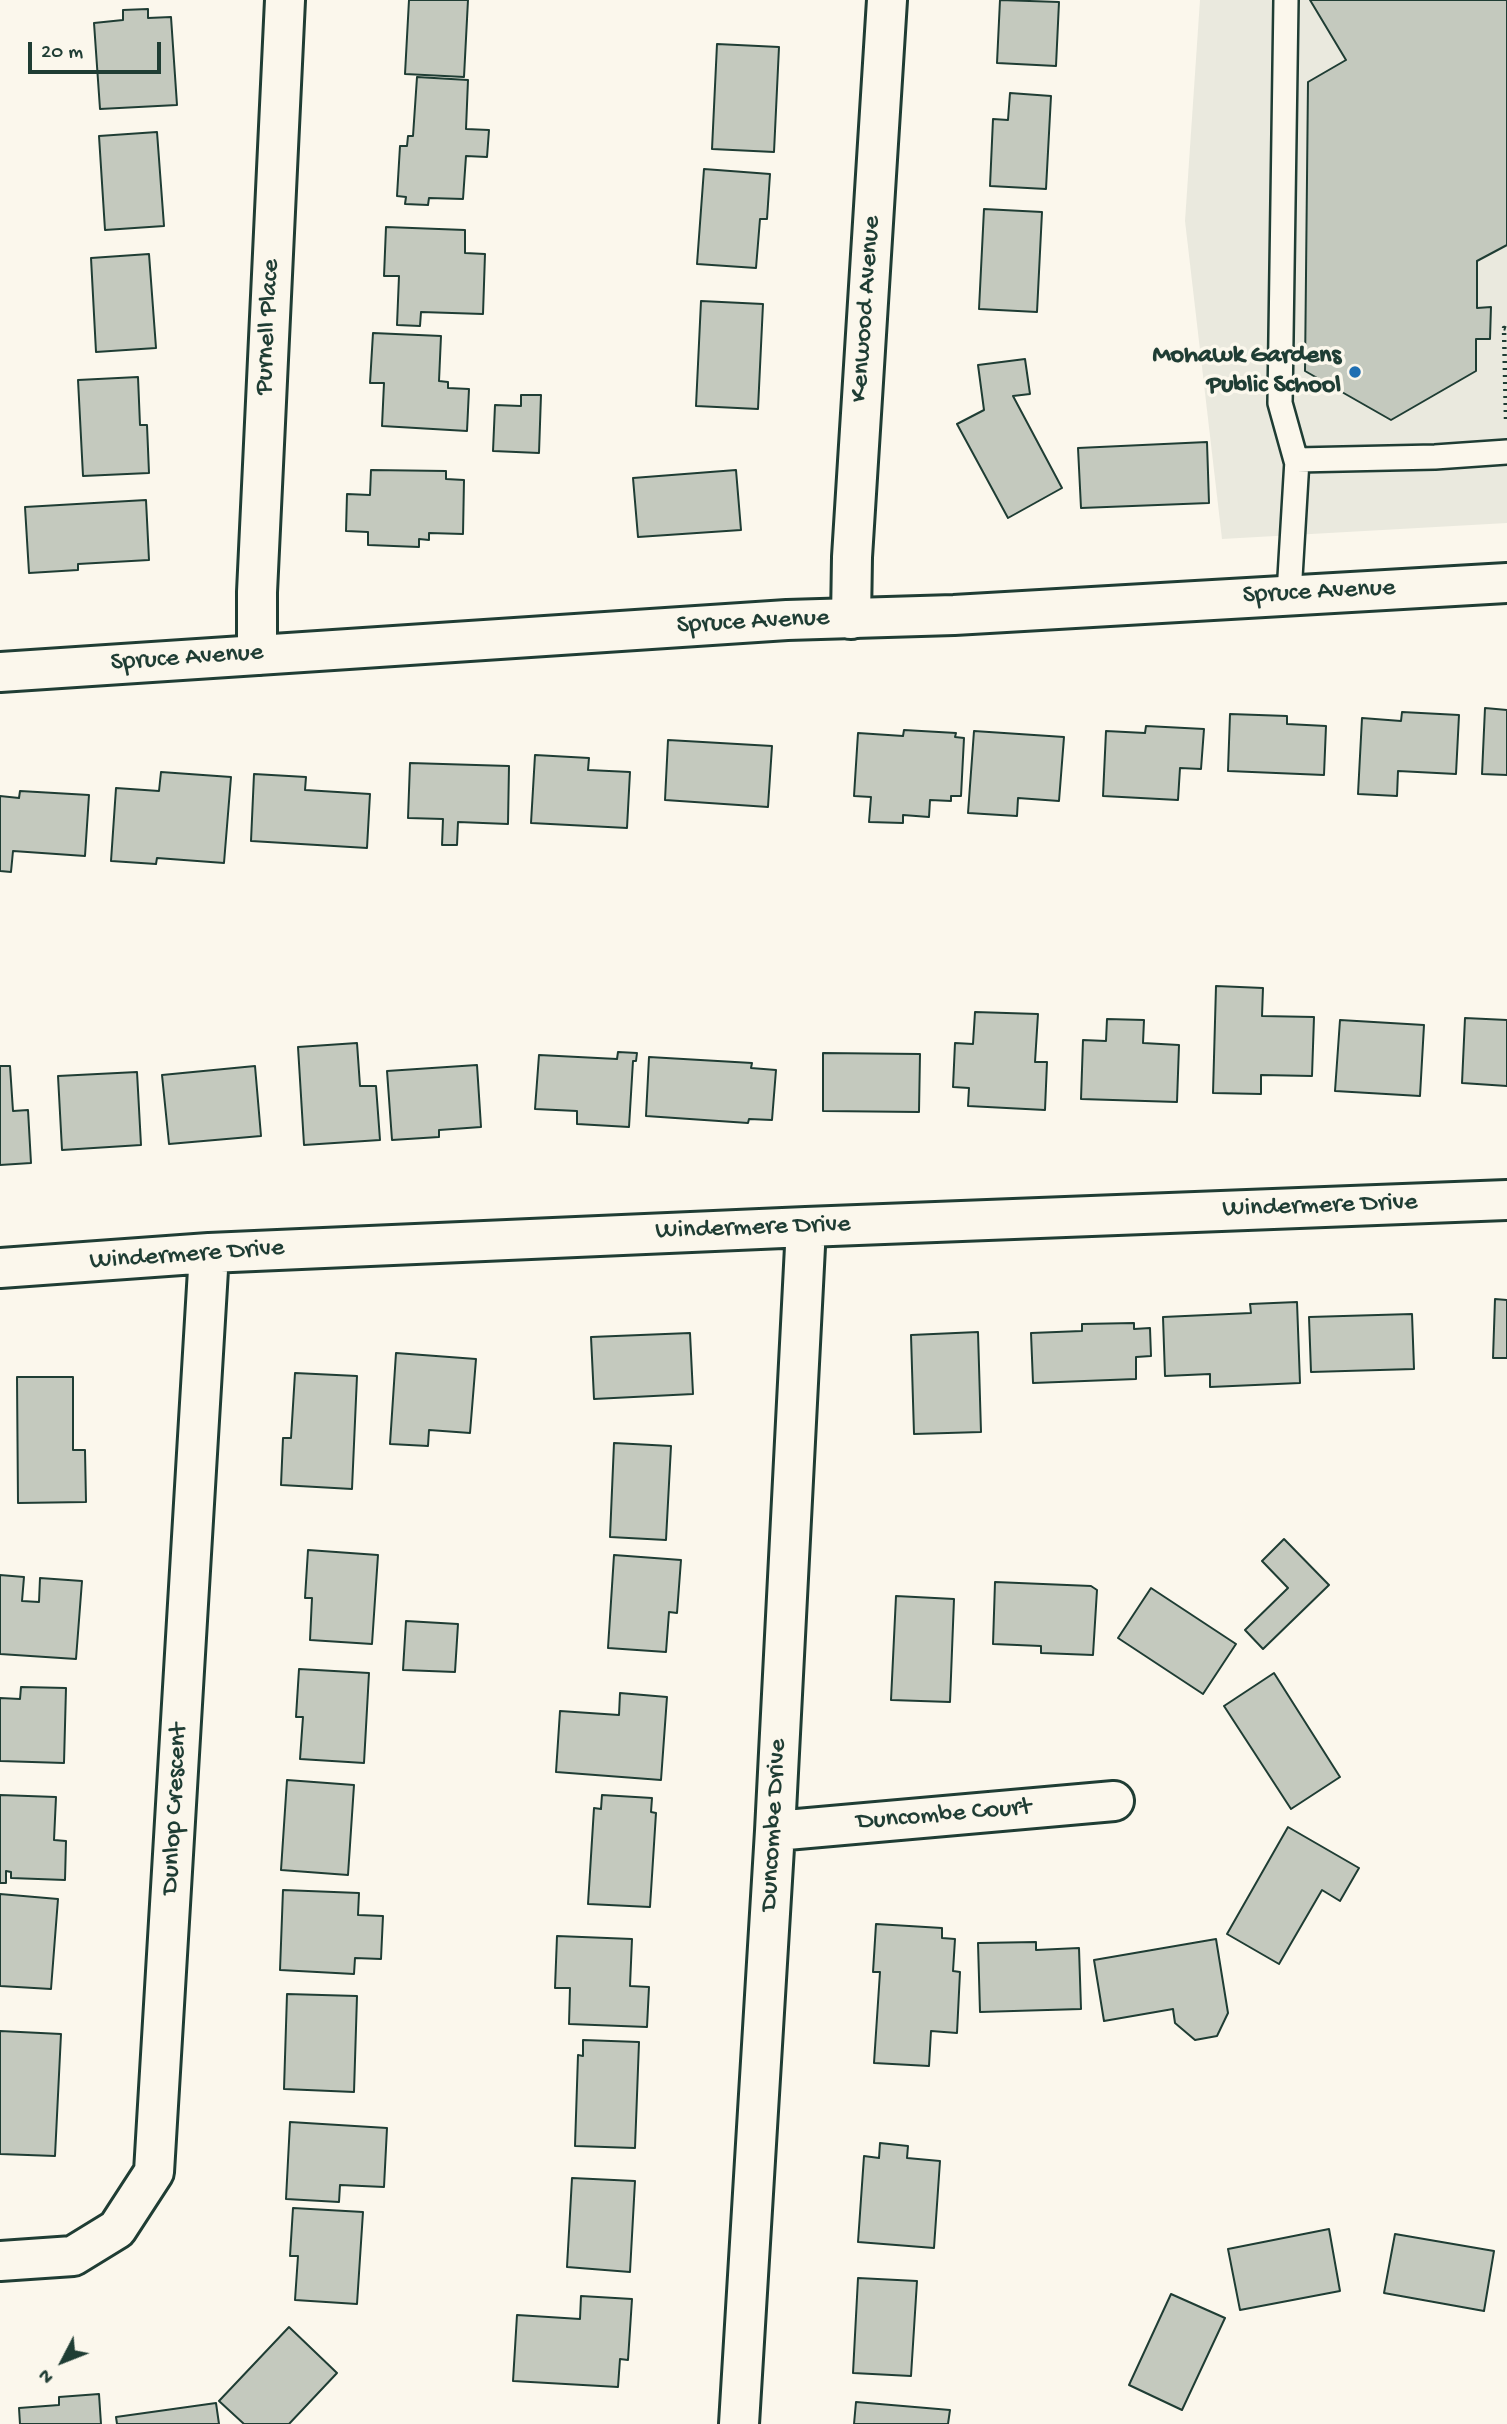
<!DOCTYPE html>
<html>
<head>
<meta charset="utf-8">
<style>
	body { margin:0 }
	#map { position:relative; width:1507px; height:2424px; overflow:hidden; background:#fbf7ec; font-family:"Gochi Hand",sans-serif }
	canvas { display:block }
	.north { position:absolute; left:28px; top:2326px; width:70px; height:70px; -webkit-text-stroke:5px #fbf7ec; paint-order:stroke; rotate:228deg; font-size:19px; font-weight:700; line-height:28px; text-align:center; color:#1f3d34 }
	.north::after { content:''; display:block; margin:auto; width:24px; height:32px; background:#1f3d34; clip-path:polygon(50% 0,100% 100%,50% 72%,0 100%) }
	.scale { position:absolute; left:28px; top:42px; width:133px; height:32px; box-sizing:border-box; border:4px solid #1f3d34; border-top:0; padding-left:9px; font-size:21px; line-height:24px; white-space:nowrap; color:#1f3d34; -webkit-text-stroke:5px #fbf7ec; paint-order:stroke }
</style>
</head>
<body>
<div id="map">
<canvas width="1507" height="2424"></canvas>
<div class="north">N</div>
<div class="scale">20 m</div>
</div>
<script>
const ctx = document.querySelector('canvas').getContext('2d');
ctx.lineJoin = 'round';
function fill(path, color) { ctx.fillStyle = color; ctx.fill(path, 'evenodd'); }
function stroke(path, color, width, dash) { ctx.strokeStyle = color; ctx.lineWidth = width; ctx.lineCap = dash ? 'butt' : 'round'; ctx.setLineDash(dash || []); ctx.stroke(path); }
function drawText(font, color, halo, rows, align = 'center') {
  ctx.font = font + ' "Gochi Hand",sans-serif'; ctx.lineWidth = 7; ctx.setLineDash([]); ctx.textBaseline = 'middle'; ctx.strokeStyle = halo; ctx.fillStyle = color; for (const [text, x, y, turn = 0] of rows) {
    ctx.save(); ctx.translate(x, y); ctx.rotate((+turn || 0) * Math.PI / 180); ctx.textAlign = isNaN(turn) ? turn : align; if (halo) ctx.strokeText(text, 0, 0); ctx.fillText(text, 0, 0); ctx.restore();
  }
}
const built = new Path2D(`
	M1200,0H1507V523L1222,539L1185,221Z`);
const building = new Path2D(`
	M409,0H468L464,77L405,74Z
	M1000,0L1059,2L1056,66L997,63Z
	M1310,0H1507V245L1477,261V308L1491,307L1490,339H1476V371L1391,420L1305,371L1308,82L1346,60Z
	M148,9V18L171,17L177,105L100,109L94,23L123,20V10Z
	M717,44L779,47L774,152L712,149Z
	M417,77L468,80L466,129L489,130L487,157L466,156L463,199L429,198L428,205L405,204L406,197L397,196L400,146H407L408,136H413Z
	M1010,93L1051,96L1046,189L990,186L993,119L1008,120Z
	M157,132L164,226L105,230L99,136Z
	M704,169L770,174L767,219H760L756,268L697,264Z
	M984,209L1042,212L1037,312L979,309Z
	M386,227L465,230V253L485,254L483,314L421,312L420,326L397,325L399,276H384Z
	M149,254L156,348L96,352L91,258Z
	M701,301L763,304L758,409L696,406Z
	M373,333L441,336L439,381L448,382V388L469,389L467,431L382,426L384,383H370Z
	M1025,359L1030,394L1013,396L1062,488L1008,518L957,424L984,410L978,365Z
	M138,377L140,425H147L149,473L83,476L78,380Z
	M521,395H541L539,453L493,451L495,405L521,406Z
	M1207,442L1209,503L1081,508L1078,448Z
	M371,470L446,471V479L464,480L463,534L429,533V540L419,539V547L368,545V532L346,531L347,494L370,495Z
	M736,470L741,530L638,537L633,478Z
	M146,500L149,560L78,564V570L29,573L25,507Z
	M1485,708L1507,710V775L1482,774Z
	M1402,712L1459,715L1456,774L1398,771L1397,796L1358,794L1362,718L1401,721Z
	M1230,714L1287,716V724L1326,726L1324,775L1228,771Z
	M1146,726L1204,729L1201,769L1180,768L1178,800L1103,796L1106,731L1145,733Z
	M904,730L956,733L955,737L964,738L961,796H951V801L930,800L929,817L903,815V823L869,822L871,797L854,796L858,733L903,736Z
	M974,731L1064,737L1059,801L1018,798L1017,816L968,813Z
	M668,740L772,746L768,807L665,800Z
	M535,755L589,758L588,770L630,772L627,828L531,823Z
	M410,763L509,766L508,824L458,822L457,845H442L443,819L408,818Z
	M161,772L231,777L224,863L157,858L156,864L111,861L116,788L159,791Z
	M254,774L306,777L305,790L370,794L367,848L251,841Z
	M20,791L89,795L85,856L13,851L11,872L0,871V796L19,798Z
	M1216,986L1263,988L1262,1016L1314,1017L1312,1076L1261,1075V1094L1213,1093Z
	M975,1012L1038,1014L1035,1062H1047L1045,1110L968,1106L969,1088L953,1087L955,1043L973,1044Z
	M1465,1018L1507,1020V1086L1462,1083Z
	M1107,1019L1144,1020L1143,1043L1179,1045L1177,1102L1081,1099L1083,1040L1106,1041Z
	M1340,1020L1424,1025L1420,1096L1335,1091Z
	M357,1043L360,1086H376L380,1140L304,1145L298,1047Z
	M618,1052L637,1053L636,1061H633L629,1127L577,1124V1111L535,1109L539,1055L617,1059Z
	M823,1053L920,1054L919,1112L823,1111Z
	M649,1057L752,1063L751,1068L776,1070L772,1120L749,1119L748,1123L646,1116Z
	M477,1065L481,1127L439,1130V1137L392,1140L387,1071Z
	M0,1066H10L13,1111L28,1110L31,1163L0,1165Z
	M255,1066L261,1136L169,1144L162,1075Z
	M137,1072L141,1145L62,1150L58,1076Z
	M1495,1299L1507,1300V1358H1493Z
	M1297,1302L1300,1383L1210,1387V1374L1165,1376L1163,1317L1251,1313L1250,1304Z
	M1412,1314L1414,1369L1311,1372L1309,1317Z
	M1134,1323V1329L1150,1328L1151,1356L1136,1357V1379L1033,1383L1031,1333L1082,1331V1324Z
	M978,1332L981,1432L914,1434L911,1335Z
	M690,1333L693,1394L594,1399L591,1337Z
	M396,1353L476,1359L470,1433L429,1430L428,1446L390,1444Z
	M295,1373L357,1376L352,1489L281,1485L283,1438H291Z
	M17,1377H73V1450H85L86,1502L18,1503Z
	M614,1443L671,1446L666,1540L610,1537Z
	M1284,1539L1329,1585L1263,1649L1245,1630L1288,1588L1262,1561Z
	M308,1550L378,1555L372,1644L310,1640L312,1598H305Z
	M614,1555L681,1560L677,1613L669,1612L666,1652L608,1648Z
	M0,1575L24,1577L22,1601L39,1602L40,1578L82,1581L76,1659L0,1654Z
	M995,1582L1091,1586L1097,1590L1093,1655L1041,1653V1646L993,1644Z
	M1151,1588L1236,1644L1203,1694L1118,1638Z
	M896,1596L954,1599L950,1702L891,1700Z
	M406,1621L458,1624L455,1672L403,1670Z
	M299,1669L369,1673L364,1763L300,1759L303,1717H296Z
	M1274,1673L1340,1777L1291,1809L1224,1706Z
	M21,1687L66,1688L64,1763L0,1761V1698L20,1699Z
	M620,1693L667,1697L661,1780L556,1772L560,1711L619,1715Z
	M287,1780L354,1785L348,1875L281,1870Z
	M0,1795L56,1797L54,1840L66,1841L65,1880L11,1878V1872L6,1871V1883H0Z
	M602,1795L652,1798L651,1812L656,1813L650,1907L588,1904L594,1808L601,1809Z
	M1288,1827L1359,1868L1340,1901L1322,1890L1279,1964L1227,1934Z
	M283,1890L359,1893L358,1915L383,1916L381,1959L355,1958L354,1974L280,1970Z
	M0,1894L58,1899L51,1989L0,1986Z
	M876,1924L942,1928V1938L955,1939L953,1971L960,1972L957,2033L931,2031L929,2066L874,2063L880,1972H873Z
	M557,1936L632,1939L630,1986L649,1987L647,2027L569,2024L570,1988H555Z
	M1216,1939L1228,2013L1217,2036L1195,2040L1175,2023L1173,2009L1104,2021L1094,1960Z
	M1036,1942V1950L1079,1948L1081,2009L980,2012L978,1943Z
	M287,1994L357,1996L354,2092L284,2089Z
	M0,2031L61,2034L55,2156L0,2154Z
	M583,2040L639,2042L635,2148L575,2146L578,2055L583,2056Z
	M290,2122L387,2128L384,2187L340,2185L339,2202L286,2199Z
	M880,2143L908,2146L907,2158L940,2161L934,2248L858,2242L864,2156L879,2158Z
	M572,2178L635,2181L630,2272L567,2267Z
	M293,2208L363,2212L357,2304L295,2300L298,2256H290Z
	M1329,2229L1340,2291L1240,2310L1228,2249Z
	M1395,2234L1494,2251L1484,2311L1384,2293Z
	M858,2278L917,2281L911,2376L853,2373Z
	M1171,2294L1225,2318L1182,2410L1129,2385Z
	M581,2296L632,2299L628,2360L620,2359L618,2387L513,2381L517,2315L580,2319Z
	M289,2327L337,2373L289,2424H244L219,2401Z
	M99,2394L101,2424H20L19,2408L59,2405V2397Z
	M856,2402L950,2410L948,2424H854Z
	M216,2403L219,2424H117L116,2417Z`);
const path = new Path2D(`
	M1506,419L1504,328L1507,329`);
const service = new Path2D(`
	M1286,0L1280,403L1297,464
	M1289,594L1297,460L1435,457L1507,452`);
const minor = new Path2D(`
	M851,619L852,557L887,0
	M257,655V592L285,0
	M0,1268L209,1253L806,1227L1507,1200
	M775,1831L1114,1801
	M0,2261L73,2256L117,2229L154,2172L209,1253
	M739,2424L775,1831L806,1227`);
const tertiary = new Path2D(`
	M0,672L787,620L954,615L1507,583`);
const markers = [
	[1355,372,7,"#1f6fb2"]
];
const streetNames = [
	["Kenwood Avenue",867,309,-86],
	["Purnell Place",269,327,-87],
	["Spruce Avenue",1319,593,-3],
	["Spruce Avenue",753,623,-3],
	["Spruce Avenue",187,659,-4],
	["Windermere Drive",1320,1207,-2],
	["Windermere Drive",753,1229,-2],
	["Windermere Drive",187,1256,-4],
	["Dunlop Crescent",176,1809,-87],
	["Duncombe Court",944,1816,-5],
	["Duncombe Drive",775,1825,-87]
];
const poiNames = [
	["Mohawk Gardens",1341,357],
	["Public School",1341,387]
];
fill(built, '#eae9de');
fill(building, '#c4c9be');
stroke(building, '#1f3d34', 2);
stroke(service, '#1f3d34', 28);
stroke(minor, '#1f3d34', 44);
stroke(tertiary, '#1f3d34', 44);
stroke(path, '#1f3d34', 4.5, [2, 5]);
stroke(service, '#fbf7ec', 23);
stroke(minor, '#fbf7ec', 38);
stroke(tertiary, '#fbf7ec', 38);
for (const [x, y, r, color] of markers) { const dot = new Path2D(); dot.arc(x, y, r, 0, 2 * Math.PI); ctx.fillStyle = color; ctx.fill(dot); stroke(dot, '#fbf7ec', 2.5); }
drawText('26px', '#1f3d34', '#fbf7ec', streetNames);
drawText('bold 26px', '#1f3d34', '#fbf7ec', poiNames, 'right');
</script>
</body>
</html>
